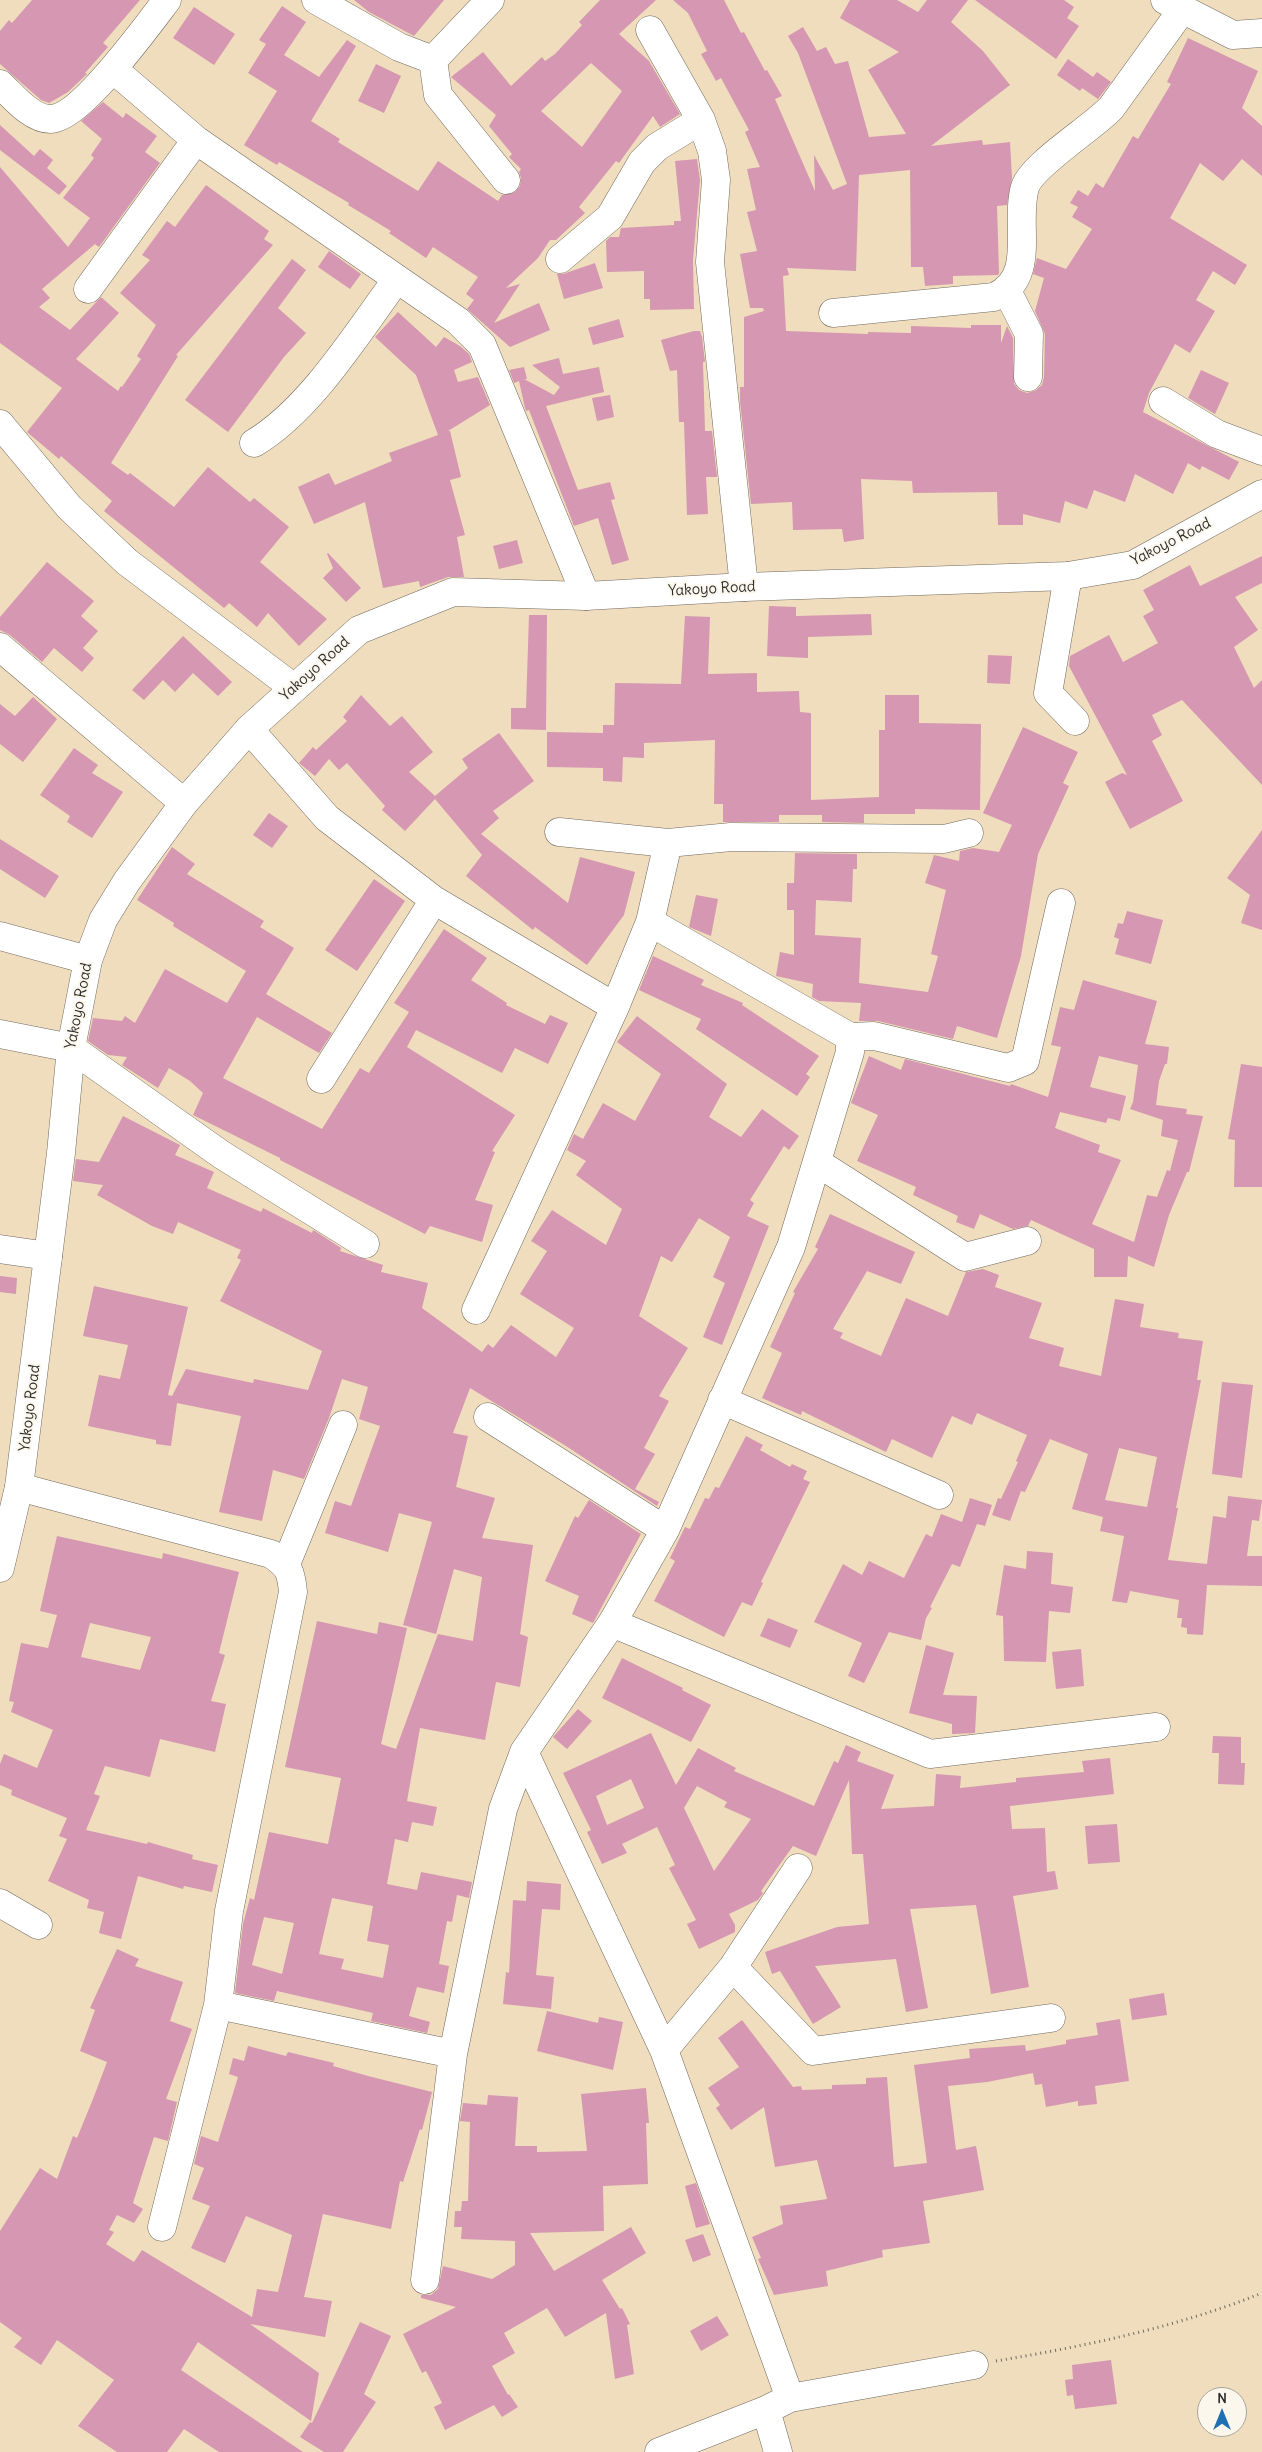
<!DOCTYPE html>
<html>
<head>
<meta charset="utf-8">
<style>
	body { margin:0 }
	#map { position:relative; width:1262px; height:2452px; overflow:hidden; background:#f0ddbd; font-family:Delius,sans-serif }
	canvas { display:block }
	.north { position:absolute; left:1197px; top:2387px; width:50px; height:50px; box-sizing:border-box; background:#fbf7ec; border:1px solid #a8a59f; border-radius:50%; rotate:0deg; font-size:14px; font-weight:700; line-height:20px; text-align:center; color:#2b2b2b }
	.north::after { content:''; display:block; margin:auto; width:18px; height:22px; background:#1f6fb2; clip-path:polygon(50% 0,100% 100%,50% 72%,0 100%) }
</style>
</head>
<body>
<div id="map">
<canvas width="1262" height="2452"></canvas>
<div class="north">N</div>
</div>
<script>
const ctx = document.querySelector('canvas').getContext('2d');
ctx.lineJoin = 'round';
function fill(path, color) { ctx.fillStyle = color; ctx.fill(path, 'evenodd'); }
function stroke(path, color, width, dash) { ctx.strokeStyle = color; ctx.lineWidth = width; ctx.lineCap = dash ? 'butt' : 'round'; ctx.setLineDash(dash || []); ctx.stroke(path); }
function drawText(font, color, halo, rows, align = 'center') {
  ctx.font = font + ' Delius,sans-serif'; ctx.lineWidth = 4; ctx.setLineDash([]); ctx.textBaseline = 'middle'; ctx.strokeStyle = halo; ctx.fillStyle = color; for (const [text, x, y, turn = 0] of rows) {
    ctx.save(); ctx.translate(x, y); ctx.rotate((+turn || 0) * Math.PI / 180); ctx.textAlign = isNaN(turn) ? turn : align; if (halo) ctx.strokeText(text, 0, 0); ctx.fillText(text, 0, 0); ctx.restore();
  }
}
const building = new Path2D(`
	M32,0H140L103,43L108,47L85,73L87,74L68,92L49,103L41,100L0,64V31L9,20L12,23Z
	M354,0H444L414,36L369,12Z
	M600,0H656L619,34L649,61L680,114L660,127L653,116L619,163L616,161L579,207L585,213L556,240H550L538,258L506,288L520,284L494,323L539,303L550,330L510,347L467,309L474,300L466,294L478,277L433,247L426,258L389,233L391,231L348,205L349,203L279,162L277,165L244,145L277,91L248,73L266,44L259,40L282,6L306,22L284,55L319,77L347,40L356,46L311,121L340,139L338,142L418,191L438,161L498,201L502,195L515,192L520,186L521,178L519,172L521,169L509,157L512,154L489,126L496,115L451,77L483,52L511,86L542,57L545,61L555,54L582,25L579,22ZM591,63L622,91L582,147L541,111Z
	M673,0H724L741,33L744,32L765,71L767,70L782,96L775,99L815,191L814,155L833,190L847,184L798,53L788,36L803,27L817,51L826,47L835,64L848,61L869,137L906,134L868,70L899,52L840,18L850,0H897L918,12L927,0H968L951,22L983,51L1010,85L931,146L982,140L983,145L1010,142L1012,178L1007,205L997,206L999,273L998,275L953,276V284L925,286L923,267H911L910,170L859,175L856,271L787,268L789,275L783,276L786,331L868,334V332L911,333V326L971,328V325H1001V343L1007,326L1013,338L1014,384L1019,390L1027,393L1036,390L1042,385L1044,377L1045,334L1035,311L1044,278L1033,274L1037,258L1066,269L1092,229L1072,217L1078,207L1070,203L1078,190L1088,196L1096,183L1103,188L1133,136L1138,139L1171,84L1167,82L1188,38L1258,71L1242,108L1262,126V176L1242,159L1223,181L1200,163L1170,218L1247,265L1235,285L1213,271L1196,300L1215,311L1190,353L1175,344L1149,393L1143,412L1239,462L1229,480L1202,466L1200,470L1188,463L1173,494L1135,474L1125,502L1094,490L1087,509L1065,501L1060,523L1023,514V525H998L997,492L913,493L912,481L861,479L864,539L844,542L842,529L793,530L792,502L751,504L740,401V387H744V317L764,311L763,308H750L740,254L757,251L747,212L756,210L747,169L760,167L745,132L749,130L721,78L716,81L701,54L707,51L688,13Z
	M975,0H1064L1074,7L1067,18L1079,26L1056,59Z
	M194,7L235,34L214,65L173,38Z
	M1068,59L1093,77L1097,72L1111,82L1098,99L1082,88L1080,91L1057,75Z
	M376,64L401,76L384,113L358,101Z
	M103,102L123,118L126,113L157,136L145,152L160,163L99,247L95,244L42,289L50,298L39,307L70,330L101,297L119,313L76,359L118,391L121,386L122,387L141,359L137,356L156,325L120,293L150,260L142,255L167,221L175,227L206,185L269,231L264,239L273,245L176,355L178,356L111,463L128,475L130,473L174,507L208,467L250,502L254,498L289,527L260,562L327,619L299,646L268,613L257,627L229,603L224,608L104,511L112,501L61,456L59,459L27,432L62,388L0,343V167L68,247L90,218L63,198L94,158L91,155L102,139L81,121Z
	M0,125L34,156L40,149L53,160L47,168L67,186L59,195L0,150Z
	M697,159L700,180L693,260L694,309L650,310V299H644V271L607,272L606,241L610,237H619L621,228L674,225V221H681L675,161Z
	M329,251L361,274L350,289L318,267Z
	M292,259L306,270L278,308L306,333L284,357L228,432L185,400Z
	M595,263L603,288L564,299L557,274H563Z
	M398,312L436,347L444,337L460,346L469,354L472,362L454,370L458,382L478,377L490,405L448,431H450L461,477L450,480L465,535L457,537L464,577H448L420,587L419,581L383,588L365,502L314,524L298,487L329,473L335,485L392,461L389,453L438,435L416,375L375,337Z
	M619,319L624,337L593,345L588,328Z
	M694,331H700L702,337L705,362H703L705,431H712L717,477H706L708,514L687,515L684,422H679L677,370L670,371L661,340Z
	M559,358L563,374L599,367L604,392L546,406L578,490L610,482L615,499L611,500L629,560L612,565L598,518L574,526L529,410L526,411L525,408L519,381L514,383L509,370L524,367L527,379H524L554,395L560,387L532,365Z
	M1201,370L1229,383L1215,414L1188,398Z
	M610,395L614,417L597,421L592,398Z
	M517,540L523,563L499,569L493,546Z
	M328,553L361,588L346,602L323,578L333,568L327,554Z
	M1262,556V583L1235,597L1258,630L1234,647L1254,688L1262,680V785L1182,700L1152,715L1162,735L1152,741L1183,801L1130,829L1105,782L1122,773L1127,775L1069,666L1070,656L1109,635L1123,662L1158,643L1143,616L1154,610L1143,590L1190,565L1200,586Z
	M47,562L94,601L81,616L98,631L83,648L94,658L82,672L54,648L42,662L10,635L0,630V617Z
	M769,606L796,607V616L871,614L872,635L808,637V658L767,656Z
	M529,615H547L546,730L511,729V708H526Z
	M685,616L710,617L708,674L757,673V692L799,691L800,712L811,713V800L879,797V730H885V695H919V723L981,724L980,810L915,809V814H864V823L822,822V815H779V822H723V804H714L715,740L644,743V758L623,757L622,782L603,781V768L547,767V732L603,733V725H614L615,683L681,684Z
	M183,636L232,682L218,696L193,673L175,692L163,680L144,700L132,690Z
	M988,655L1012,656L1010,684L987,683Z
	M361,695L390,726L402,716L433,752L409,772L435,796L468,768L462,759L499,733L534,781L493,811L499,818L481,834L568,903L580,857L635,872L624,915L587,965L535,927L533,930L466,876L482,855L435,799L405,831L382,810L385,806L347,763L339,770L329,759L315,776L299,763L313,747L316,750L347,721L343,717Z
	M33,697L57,719L23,762L0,744V704L15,716Z
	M1023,727L1078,752L1063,783L1069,786L1038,854L1021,956L997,1038L957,1026L953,1039L878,1021H859L861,1003L819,1001L812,997L813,984L776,976L780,952L794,955V910H787V883H794L795,853L857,854V869H853L852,902L816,900L815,935L861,938L859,983L928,992L938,956L931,954L946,890L925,883L934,855L959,861L960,851L973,848L999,852L1012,825L983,813Z
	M74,748L98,765L92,773L123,792L92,838L67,822L70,816L40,795Z
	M269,813L288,826L272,848L253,835Z
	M1262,830V930L1241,923L1250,895L1227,878Z
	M0,839L59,876L45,898L0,869Z
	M172,847L195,864L187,874L264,921L260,927L294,948L266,994L332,1033L319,1053L257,1017L223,1078L322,1129L360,1068L369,1073L409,1012L394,1003L444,929L487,958L471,980L507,1003L506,1005L545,1024L550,1015L568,1023L548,1064L515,1048L502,1073L416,1030L407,1047L515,1115L492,1151L495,1152L475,1200L493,1205L482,1242L430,1226L425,1234L280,1160V1158L193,1115L203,1093L190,1081L169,1068L158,1088L122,1065L127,1057L108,1055L88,1041L93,1018L122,1021L125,1016L135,1023L165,969L227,1003L246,971L173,926L174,923L137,900Z
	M374,879L405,901L357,971L325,950Z
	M696,895L718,899L711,936L689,927Z
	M1127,911L1163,920L1151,964L1115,954L1119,939L1114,937L1118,923L1123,924Z
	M653,956L704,980L701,985L743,1003L742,1005L819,1056L806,1074L810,1077L797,1096L696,1029L701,1019L639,990Z
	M1083,980L1157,1001L1145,1044L1169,1047L1167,1064H1165L1159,1081L1156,1105L1187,1109L1186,1114L1203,1116L1189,1172H1187L1169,1215L1154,1267L1128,1256L1127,1277H1094V1249L1031,1220L1028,1226L1013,1229L980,1214L974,1229L956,1222L958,1216L913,1195L916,1187L857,1161L878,1115L851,1103L869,1056L901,1070L905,1059L1010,1086L1011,1084L1048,1097L1061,1047L1051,1045L1060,1007L1074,1010ZM1099,1056L1138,1065L1133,1102L1130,1109L1163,1120L1161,1136L1178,1140L1170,1171L1167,1170L1157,1197L1147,1195L1134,1242L1092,1224L1121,1160L1098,1152L1100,1145L1055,1128L1060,1112L1106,1123L1108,1118L1120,1121L1126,1096L1090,1087Z
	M637,1016L727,1084L709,1117L741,1137L762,1109L799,1136L789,1150L784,1146L750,1200L754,1203L747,1216L769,1226L722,1345L703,1337L725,1283L713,1277L730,1237L699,1218L672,1262L661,1256L639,1316L688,1348L659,1396L669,1401L644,1448L655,1454L635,1489L659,1502L657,1506L566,1446L470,1388L453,1433L468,1436L456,1487L495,1498L482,1538L533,1545L520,1634L528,1637L520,1687L496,1682L485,1740L420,1728L407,1801L437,1807L433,1826L412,1822L408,1842L395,1839L387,1884L417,1890L421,1872L472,1882L469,1898L457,1895L452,1922L447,1921L439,1964L449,1966L444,1993L417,1987L409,2016L430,2022L427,2033L371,2021L373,2013L277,1991L274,2001L235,1993L243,1924L250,1898L254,1900L269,1832L328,1844L341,1778L285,1767L317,1621L377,1634L379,1622L407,1628L381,1744L396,1749L438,1634L473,1641L482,1577L454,1569L436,1634L403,1625L432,1522L399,1513L388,1552L325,1533L335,1501L351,1506L380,1426L359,1419L368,1387L342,1379L329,1418L304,1479L273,1470L262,1521L219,1512L241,1416L177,1403L171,1446L156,1444V1440L88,1426L99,1375L120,1379L128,1345L83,1336L94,1286L188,1307L168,1395L172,1396L186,1369L253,1383L254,1379L308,1390L322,1351L220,1301L241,1260L237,1258L241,1250L178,1222L173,1234L152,1226L97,1195L103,1185L73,1181L76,1159L99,1162L123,1116L180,1145L175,1155L214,1172L207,1188L261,1212L263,1208L312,1233L313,1230L315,1231L341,1248L340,1251L383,1265L381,1272L428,1283L422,1308L482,1352L488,1344L493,1348L511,1325L556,1357L574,1328L520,1294L547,1251L531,1241L552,1210L606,1245L622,1209L576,1175L586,1161L567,1150L574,1134L583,1139L603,1103L635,1121L661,1074L617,1042ZM332,1898L373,1906L367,1941L389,1945L383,1978L341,1969L344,1959L319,1954ZM264,1917L294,1923L282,1974L252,1965Z
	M1241,1064L1262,1067V1187H1234L1235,1140L1228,1139Z
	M830,1214L915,1252L901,1284L867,1271L833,1329L843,1333L840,1338L881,1356L906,1298L948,1316L966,1272L983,1269L999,1275L995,1287L1042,1303L1029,1338L1064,1348L1059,1366L1101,1376L1115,1299L1144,1304L1140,1327L1179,1333L1178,1338L1203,1341L1197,1380H1201L1176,1508H1178L1168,1560L1207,1564L1213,1516L1226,1518L1228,1496L1262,1500L1259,1521L1252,1520L1247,1556H1262V1586L1207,1585L1203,1635L1187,1634V1628L1181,1627L1182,1618H1177L1179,1600L1130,1591L1127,1603L1112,1601L1124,1536L1100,1531L1103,1517L1072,1509L1088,1454L1050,1439L1025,1492L1021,1491L1010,1521L992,1515L998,1498L1001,1499L1018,1462L1016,1461L1027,1435L977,1413L972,1425L952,1416L932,1458L892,1439L886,1452L802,1411L801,1415L762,1398L782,1353L770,1347L795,1293L793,1292L818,1249L815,1247ZM1119,1448L1157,1457L1147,1507L1105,1500Z
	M0,1276L17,1278L16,1294L0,1292Z
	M1222,1382L1253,1385L1242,1478L1212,1474Z
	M746,1436L763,1445L760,1450L790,1467L792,1464L807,1471L803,1479L810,1482L761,1582L763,1583L752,1606L742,1602L724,1637L654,1601L675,1561L670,1558L685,1527L690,1529L705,1498L709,1499L715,1487L719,1488Z
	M970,1498L992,1505L985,1526L977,1524L960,1567L952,1564L930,1607L932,1608L926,1618L921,1640L889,1632L864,1683L848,1676L862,1643L814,1622L843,1564L862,1575L869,1561L904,1578L926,1534L932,1537L941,1514L962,1522Z
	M589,1500L641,1534L593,1623L572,1614L579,1596L545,1581L575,1516L578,1518Z
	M57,1536L162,1559L163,1553L239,1572L219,1653L225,1655L211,1701L226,1704L215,1752L160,1739L150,1777L105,1766L94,1794L100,1796L86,1830L147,1844L148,1842L193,1855L192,1859L218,1865L212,1892L184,1886L183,1889L138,1876L121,1939L99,1933L104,1912L87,1908L89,1900L48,1881L67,1839L59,1836L67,1818L11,1795L12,1790L0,1785V1764L4,1754L37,1768L53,1730L11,1712L14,1702L9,1701L21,1643L48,1648L57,1615L40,1611ZM90,1623L151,1637L140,1670L81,1657Z
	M1027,1551L1053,1553L1051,1584L1073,1587L1070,1613L1049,1611L1046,1662L1004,1661L1003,1616L996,1615L1004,1565L1026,1569Z
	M768,1618L798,1630L790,1648L760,1636Z
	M926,1645L954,1653L943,1695L977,1696L975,1733L952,1734V1724L909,1713Z
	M1081,1649L1084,1686L1056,1689L1052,1652Z
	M622,1658L683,1688L682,1690L711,1705L691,1742L602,1698Z
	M578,1709L592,1721L567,1749L553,1737Z
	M651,1733L676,1785L698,1748L736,1768L734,1771L814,1806L834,1761L838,1763L846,1745L861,1752L857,1761L894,1775L881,1809L934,1806L936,1774L961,1776L960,1788L1016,1782V1778L1084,1772L1082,1761L1110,1758L1114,1794L1010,1806L1012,1829L1045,1828L1047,1872L1055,1871L1058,1889L1013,1896L1029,1987L991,1994L976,1905L910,1909L928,2008L906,2012L896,1959L815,1966L841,2007L813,2024L780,1971L772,1974L765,1952L837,1927L869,1924L863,1854H852L849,1780L816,1856L793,1846L761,1891L763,1893L758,1900L729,1914L735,1925V1932L699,1949L687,1924L696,1920L669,1868L675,1865L657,1827L622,1844L627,1853L602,1864L587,1832L591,1830L563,1773ZM631,1779L644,1808L607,1825L596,1796ZM697,1786L727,1802L724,1807L751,1819L714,1871L684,1808Z
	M1213,1736L1241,1737V1763H1245L1244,1785L1218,1784L1219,1753H1212Z
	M1117,1824L1120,1862L1088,1864L1085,1826Z
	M527,1881L561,1884L560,1910L542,1909L536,1975L554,1977L551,2009L503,2004L506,1972L509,1973L513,1900L526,1901Z
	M117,1949L139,1959L135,1966L183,1982L170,2021L192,2029L166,2099L177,2102L168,2141L154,2137L133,2203L143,2209L134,2223L117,2215L109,2230L114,2232L106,2244L134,2262L142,2250L252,2317L257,2289L278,2292L292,2235L246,2216L225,2263L191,2248L210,2206L192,2199L204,2168L194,2164L201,2136L218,2142L238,2077L229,2074L233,2058L244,2061L248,2046L286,2056L288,2052L334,2063L333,2066L368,2076L432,2092L422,2130L420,2129L403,2182L400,2181L391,2229L323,2214L304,2297L332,2301L325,2337L250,2324L319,2373L311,2421L198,2342L181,2370L303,2452H219L184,2429L167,2452H117L78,2426L114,2380L57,2340L41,2365L14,2347L22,2338L0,2322V2231L40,2168L57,2179L73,2136L77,2138L93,2099L107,2062L80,2051L95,2010L90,2008Z
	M1164,1993L1167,2015L1132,2020L1129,1999Z
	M547,2011L598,2023L599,2017L623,2022L613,2070L537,2051Z
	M1120,2019L1129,2081L1095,2086L1097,2104L1078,2106V2101L1046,2107L1042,2084L1035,2085L1033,2073L987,2082L948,2086L956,2150L976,2146L984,2190L923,2201L930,2243L882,2250L883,2257L826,2271L828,2286L774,2295L758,2259L761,2258L752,2237L783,2224L780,2206L827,2199L817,2160L775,2167L764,2107L731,2130L716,2108L720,2105L708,2088L739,2067L718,2038L742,2020L793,2087L801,2086L802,2090L832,2089V2085L866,2084V2078L887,2077L894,2167L927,2163L914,2065L970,2058L969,2049L1025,2045L1026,2051L1066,2044V2040L1098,2035L1096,2023Z
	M646,2088L649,2123H646L648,2184L603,2186L604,2231L530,2233L554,2271L631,2227L646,2253L602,2280L620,2309L622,2308L630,2324L627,2325L634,2374L615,2379L606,2313L565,2337L547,2308L504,2333L515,2353L492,2366L508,2395L509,2394L518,2407L502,2417L494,2405L445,2430L434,2407L442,2403L426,2371L422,2373L403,2334L456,2307L421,2298V2295H431L438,2289L443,2266L492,2279L515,2265V2241L461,2239L462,2227H454L455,2211H461L462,2201H468L470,2122L460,2121L463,2103L487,2105L488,2095L518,2097L515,2146H537V2152L587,2151L581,2094Z
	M696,2183L710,2224L696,2228L685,2186Z
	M703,2234L711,2255L693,2262L685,2240Z
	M717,2316L729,2335L701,2351L690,2331Z
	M360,2322L391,2336L364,2394L376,2402L343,2452H324L300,2437L310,2422L312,2423Z
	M1111,2360L1117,2404L1075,2409L1073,2395L1067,2396L1065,2380L1073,2379L1072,2365Z`);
const path = new Path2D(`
	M996,2361C1086,2346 1178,2327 1262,2293`);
const minor = new Path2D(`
	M316,0L399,47L433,60L438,95L506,180
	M1165,0L1233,35L1262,33
	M650,30L701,120L712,151L716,180L710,262L744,587
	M433,60L490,0
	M113,69L196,140L458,321L482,345L586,596
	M0,84C13,96 31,119 50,119C80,119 148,25 167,0
	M560,259L610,217L642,162L657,147L701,120
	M88,289L196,140
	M1007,291L1029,334L1028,377
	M833,313L994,297C1038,278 1014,225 1025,187C1032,165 1092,128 1111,108L1182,10
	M1163,401L1217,434L1262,451
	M0,424L69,507L127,562L294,688
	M254,443C310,410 358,332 397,279
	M1068,576L1048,693L1075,721
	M0,647L184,803
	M249,729L327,818L434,900L615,1007
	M559,832L668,843L731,837L944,839L969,833
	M650,922L850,1037L874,1036L1008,1068L1025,1061L1061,903
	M0,936L88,960
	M0,1034L71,1048L222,1155L365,1244
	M321,1079L434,900
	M818,1163L965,1257L1027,1241
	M0,1249L48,1256
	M476,1310L615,1007L650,922L668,843
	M722,1400L939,1495
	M488,1417L665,1530
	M19,1487L271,1554C289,1566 291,1571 293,1592L229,1911L218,2005L162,2227
	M286,1564L343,1425
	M612,1623L930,1754L1156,1727
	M524,1752L664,2050L790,2398
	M0,1903L38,1925
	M733,1967L813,2051L1051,2018
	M218,2005L453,2054
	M664,2050L733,1967L798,1868
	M425,2280L453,2054L503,1809L524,1752L612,1623L665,1530L791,1247L850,1052V1037
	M766,2410L778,2452
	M659,2452L766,2410L790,2398L974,2365`);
const major = new Path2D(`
	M0,1568L19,1487L61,1153L71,1048L88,960L103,920L127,881L184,803L249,729L359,630L453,592L586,596L744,587L1068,576L1133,565L1262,494`);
const streetNames = [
	["Yakoyo Road",1171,542,-27],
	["Yakoyo Road",712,589,-3],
	["Yakoyo Road",315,669,-42],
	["Yakoyo Road",79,1006,-79],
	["Yakoyo Road",30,1408,-83]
];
fill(building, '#d597b1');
stroke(minor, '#70695e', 29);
stroke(major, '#70695e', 29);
stroke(path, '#70695e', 3, [1, 4]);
stroke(minor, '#fff', 28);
stroke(major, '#fff', 28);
drawText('15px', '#2b2b2b', '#fbf7ec', streetNames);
</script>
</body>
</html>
